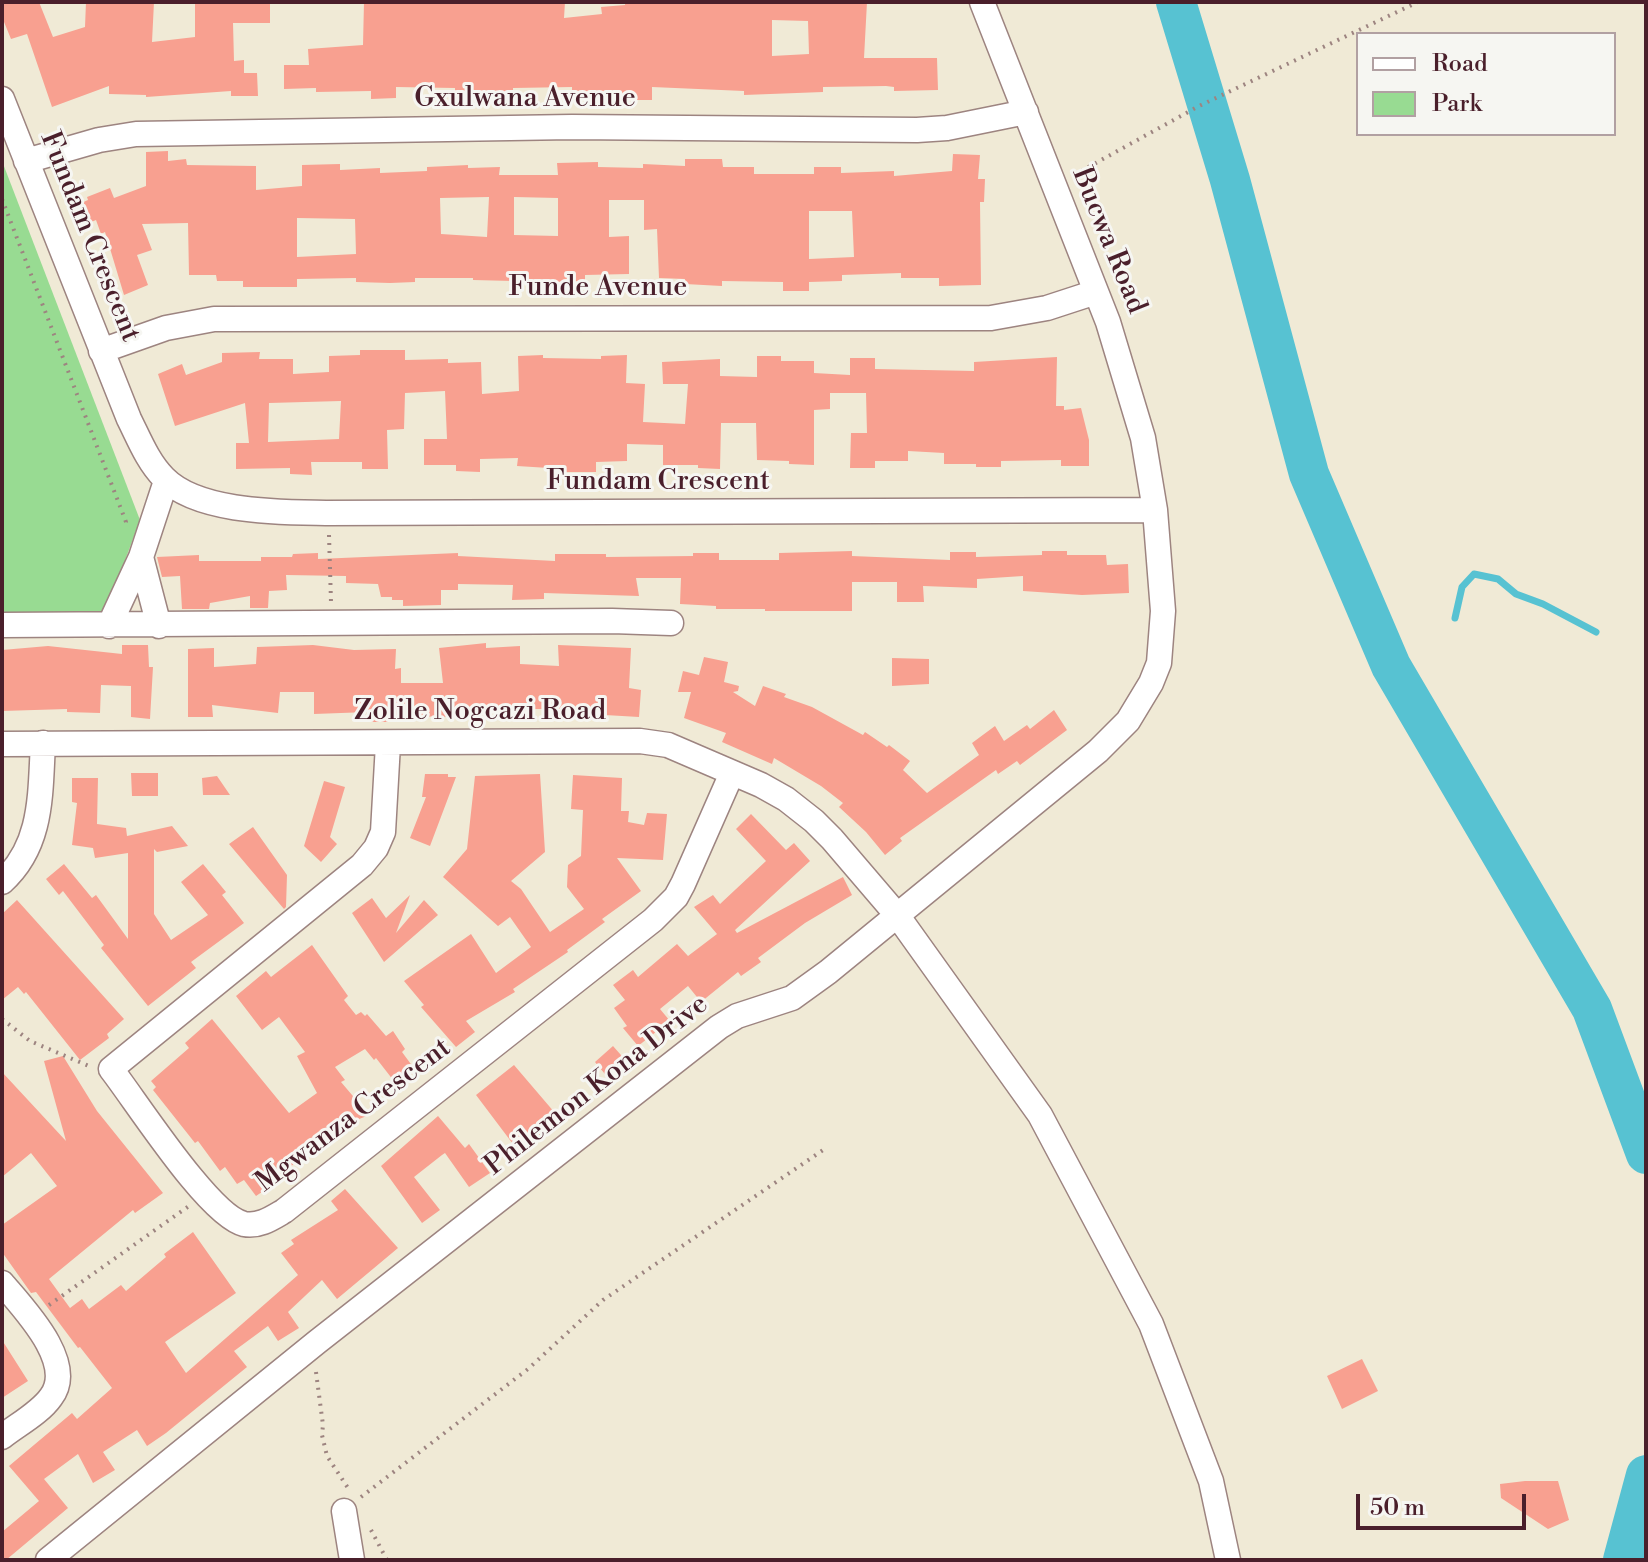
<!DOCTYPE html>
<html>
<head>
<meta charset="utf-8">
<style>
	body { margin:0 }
	#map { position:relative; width:1648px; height:1562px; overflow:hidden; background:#f0ead6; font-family:"Libre Bodoni",serif }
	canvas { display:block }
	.frame { position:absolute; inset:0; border:4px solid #4a1f2b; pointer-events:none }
	.legend { position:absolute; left:1356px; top:32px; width:260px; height:104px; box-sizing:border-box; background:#f6f6f2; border:2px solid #b1a0a2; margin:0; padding:10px 14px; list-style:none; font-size:24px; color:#4a1f2b }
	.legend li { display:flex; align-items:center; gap:16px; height:40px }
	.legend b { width:40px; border:2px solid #b1a0a2 }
	.scale { position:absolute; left:1356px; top:1494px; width:170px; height:36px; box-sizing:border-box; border:4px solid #4a1f2b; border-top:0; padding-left:10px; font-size:24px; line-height:28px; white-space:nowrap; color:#4a1f2b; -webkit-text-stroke:6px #f6f6f2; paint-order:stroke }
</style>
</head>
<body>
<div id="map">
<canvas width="1648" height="1562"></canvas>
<div class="frame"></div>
<ul class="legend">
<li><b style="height:10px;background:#fff"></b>Road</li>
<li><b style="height:22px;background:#98db92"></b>Park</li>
</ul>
<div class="scale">50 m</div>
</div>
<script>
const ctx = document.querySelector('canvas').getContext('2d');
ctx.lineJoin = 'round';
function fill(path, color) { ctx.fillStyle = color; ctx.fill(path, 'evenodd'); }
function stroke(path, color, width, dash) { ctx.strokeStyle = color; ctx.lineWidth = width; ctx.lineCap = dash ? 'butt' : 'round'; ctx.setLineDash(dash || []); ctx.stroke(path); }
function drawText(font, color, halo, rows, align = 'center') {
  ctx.font = font + ' "Libre Bodoni",serif'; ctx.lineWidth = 6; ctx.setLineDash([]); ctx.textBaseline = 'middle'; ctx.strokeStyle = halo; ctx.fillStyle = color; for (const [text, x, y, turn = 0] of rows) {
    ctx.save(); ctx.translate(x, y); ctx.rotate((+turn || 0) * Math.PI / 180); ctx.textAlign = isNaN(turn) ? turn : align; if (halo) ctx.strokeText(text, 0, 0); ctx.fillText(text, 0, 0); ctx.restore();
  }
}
const green = new Path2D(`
	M2,161L140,520L104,617H2Z`);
const stream = new Path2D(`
	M1455,618L1462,587L1474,574L1498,579L1516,594L1543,604L1596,632`);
const river = new Path2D(`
	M1176,2L1230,180L1309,474L1391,666L1592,1009L1646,1154
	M1623,1560L1646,1475`);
const building = new Path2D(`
	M2,2H39L53,37L85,27L86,2H154L152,42L195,37V2H270V23H233L234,61L244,60V73H257L258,96H231V91L146,97V95L109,94V86L52,107L27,34L11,39L2,17Z
	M364,2H565L564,18L602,14L601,7L625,5V2H867L864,58H937L938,90L894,91V87L886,86L823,87V92L744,95V91L652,87V100H621V96L572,98V87L513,88V94L487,95V91H455V88L396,87V98L371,99V91L316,92V88L284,89V65H309L308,49L363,45ZM772,20L808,21L809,54L772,56Z
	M168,151V161L186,159L187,165L256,166V190L302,186V165L340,164V170L380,168V173L427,171V167L468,165V168L500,167L499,175H558L557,163L598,162V167L643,168V164L685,166V159H722L723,167H754V174H814V167H841V173L894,171V176L952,171L953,154L980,155L978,179H985L984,202H980L981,285L939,286V278H901V273L842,275V281L809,282V291H783V282L722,281V286L685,284V279L659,278L657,229L644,230V200H609V237L629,236V274L585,275V281L553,282L473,280V278H415V282L390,283L356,282V278L297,279V287H243V281H217L216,275H189L188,223L142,224L152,250L137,255L148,285L124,295L105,232L101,234L96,220L82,226L74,206L88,200L87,197L110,188L114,198L146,186V152ZM489,197L487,237L441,234L440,198ZM514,197L558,198V236L514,235ZM809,211H852L854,257L809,259ZM297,218L355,219L356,254L297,257Z
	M360,350H405V360L448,359V363L481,362L482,394L519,391L518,356L543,355V358L601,359V356L627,355L626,383L645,384L643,422L685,424L688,384H663L662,362L720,359V376L757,377V356H781V361H814V373L850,375V358H875V369L974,371V362L1057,357L1056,406H1064V410L1081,408L1089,440V466H1061V460L1001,461V467H976V464H944V453L908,451V461H875V468H850L851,433H867L866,393H830V409L814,410V465L789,464V461L757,460L756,423H721L720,469L698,468V465H663V445L627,444V461L596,462V472H565V469L517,466L518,458L480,459V472L456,471V465H424V439H447L445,391L405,393L404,429L387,430L388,469H362V462H311L312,475L290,474V468L236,469V443H249L245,403L175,426L158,374L182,364L186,375L222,362V353L260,352L259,359H293V374L329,372V356L360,355ZM341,401L339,439L268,442L269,403Z
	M852,551V556L950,560V552H976V557L1042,555V551H1067V555H1106L1107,565L1128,564L1129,593L1082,595L1023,591V576L977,579V588L923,586L924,602H897V582H852V611H765V609H716V606L680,604L681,578H636L639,596L544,593V599L512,600L513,585L458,584V590H441V605L403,606V600H392V597H381L378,584L346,583V576L286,575L287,590L269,591L268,608H250V596L210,603L209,609H182L180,576L162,577L157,557L199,555V561H261V557H292L293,554L318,553V559L458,553V556L555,561V554H606V557L693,556V553H719V560H779V553Z
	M486,643V648L520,646V664L559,666L558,645L631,648L629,688L641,690L639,717L605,715L606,709H523V716H497V711L460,709V717L397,716V722H369L368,712L314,714V692H280L278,713L212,705L213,717H188V649L214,648V667L256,664L257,647L313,645L354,650L396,649L395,669L401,668V683H443L439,648Z
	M122,645H148L149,667H153L150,719L131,717V686L101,685L100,713L67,712V709L2,711V650L48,646L122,654Z
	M704,657L728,662L724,682L739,686L738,691L733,692L755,706L763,686L786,694L784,697L812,707L863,735L865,732L887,747L889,745L910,761L903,770L927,793L979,755L972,743L995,726L1004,741L1027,725L1030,729L1054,710L1067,730L1020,765L1017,761L998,774L996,770L900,838L902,841L885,855L866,832L839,807L843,803L821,786L774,758L772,764L722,742L726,733L684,718L691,692H678L683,671L699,675Z
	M892,658L929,659V684L892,686Z
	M131,773H158V796H132Z
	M425,774H448V777H456L430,846L410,838L426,797H422Z
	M540,774L545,852L511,881L521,889L550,932L584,909L567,887L568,865L581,856L583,810L571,809L573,775L622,778L621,811H629L628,822L644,825L647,813L667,814L663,860L617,858L641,891L602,919L605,922L567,950L568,952L513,989L515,992L466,1021L475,1032L456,1047L421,1007L424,1005L404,981L471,934L496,973L531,947L510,917L498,926L443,877L467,849L475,776Z
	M217,776L230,795H203L202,778Z
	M72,778H98L97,824L126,828L127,836L172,826L188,846L157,852L154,849V914L171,940L208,915L181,882L203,864L226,892L222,895L244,923L191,962L196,968L148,1006L101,948L104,945L63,891L59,895L46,879L64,864L92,898L96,895L128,939V853L95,858L93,848L72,845L77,803L72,802Z
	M324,781L345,787L330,837L337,844L321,862L304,846Z
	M751,814L786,850L794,843L810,861L735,930L737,933L843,877L852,895L805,923L758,958L761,962L741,976L738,972L701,1002L688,986L660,1009L670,1021L638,1046L623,1028L627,1026L614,1008L625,1000L613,985L633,970L638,977L677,944L688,956L717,934L694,907L713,895L720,904L766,861L736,829Z
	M253,827L287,875L286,907L284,909L229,844Z
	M410,895L396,933L424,900L438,915L384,962L352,913L372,898L386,918Z
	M17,900L124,1019L107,1034L109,1038L80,1060L26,992L24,994L18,987L2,1000V914Z
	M312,945L348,996L344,1000L356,1015L361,1012L365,1016L367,1014L386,1036L393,1031L405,1049L402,1052L416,1071L397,1085L376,1058L374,1060L365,1049L335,1067L345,1080L341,1082L369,1115L313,1138L319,1146L284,1171L287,1175L256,1196L244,1180L237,1184L225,1167L220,1171L198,1141L195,1143L153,1090L156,1087L151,1081L189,1048L185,1043L212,1019L289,1113L317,1093L297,1056L305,1052L279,1017L262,1030L236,996L266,971L271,977Z
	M613,1046L628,1063L609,1079L595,1062Z
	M63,1056L97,1111L163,1193L135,1213L133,1210L49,1279L70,1308L82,1299L89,1309L121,1285L126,1291L166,1257L164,1254L193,1232L236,1293L165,1342L186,1373L298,1275L281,1253L294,1244L291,1240L338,1210L331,1201L345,1189L398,1248L337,1299L322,1280L288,1312L299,1328L278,1341L268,1326L234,1351L247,1367L166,1433L147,1446L137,1430L103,1452L115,1470L93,1483L78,1454L44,1479L68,1508L6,1560H2V1532L39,1501L9,1466L72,1413L77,1419L112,1388L80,1347L78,1348L36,1292L31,1293L2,1252V1225L57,1186L31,1153L2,1177V1072L66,1141L44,1061Z
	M514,1065L555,1113L541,1124L546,1131L519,1152L476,1095Z
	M438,1116L465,1148L469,1144L490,1173L469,1187L445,1153L442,1155L414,1177L440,1210L422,1223L381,1166Z
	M2,1340L28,1381L2,1398Z
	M1362,1359L1378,1391L1342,1409L1327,1376Z
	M1525,1481H1558L1569,1520L1548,1529L1501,1498L1500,1484Z`);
const path = new Path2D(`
	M1645,2H1646
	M1074,175L1199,106L1418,2
	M2,199L126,522L125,525
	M329,535L331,602
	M2,1019L30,1041L89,1066
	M49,1305L189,1206
	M316,1372L323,1425L322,1435L327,1456L348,1488
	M361,1497L528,1369L603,1300L826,1148
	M371,1530L387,1560`);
const minor = new Path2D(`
	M2,99L129,419C139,439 148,462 164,478C198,513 281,512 326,513L1155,510
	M26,161L99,140L136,134L572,127L917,130L947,128L1026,112
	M101,351L166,328L214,319L991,318L1047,308L1096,292
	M141,557L159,626
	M2,625L612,621L671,623
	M109,626L141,557L166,481
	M2,744L640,741L668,745L761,785L786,799L814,821L832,839L897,915L1040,1115L1151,1324L1211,1481L1228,1560
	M388,744L383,832L376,848L362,865L111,1069C136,1101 209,1216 244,1224C259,1227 272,1218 284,1211L653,920L676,897L683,884L732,773
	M2,882C43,845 40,794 43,743
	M2,1283C23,1308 77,1363 51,1397C40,1413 17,1425 2,1437
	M344,1511L352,1560
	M48,1560L317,1342L719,1027L737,1016L792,998L828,972L1098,751L1128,721L1151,683L1159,663L1163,611L1155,510L1143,438L1108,322L982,2`);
const streetNames = [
	["Gxulwana Avenue",525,99],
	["Fundam Crescent",89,237,68],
	["Bucwa Road",1108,241,68],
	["Funde Avenue",598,288],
	["Fundam Crescent",658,482],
	["Zolile Nogcazi Road",480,712],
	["Philemon Kona Drive",597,1086,-38],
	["Mgwanza Crescent",354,1116,-37]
];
fill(green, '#98db92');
stroke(stream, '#57c2d2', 7);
stroke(river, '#57c2d2', 40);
fill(building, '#f8a090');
stroke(minor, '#9d8480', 27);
stroke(path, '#9d8480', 4, [2, 6]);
stroke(minor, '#fff', 24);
drawText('28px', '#4a1f2b', '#f6f6f2', streetNames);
</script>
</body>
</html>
